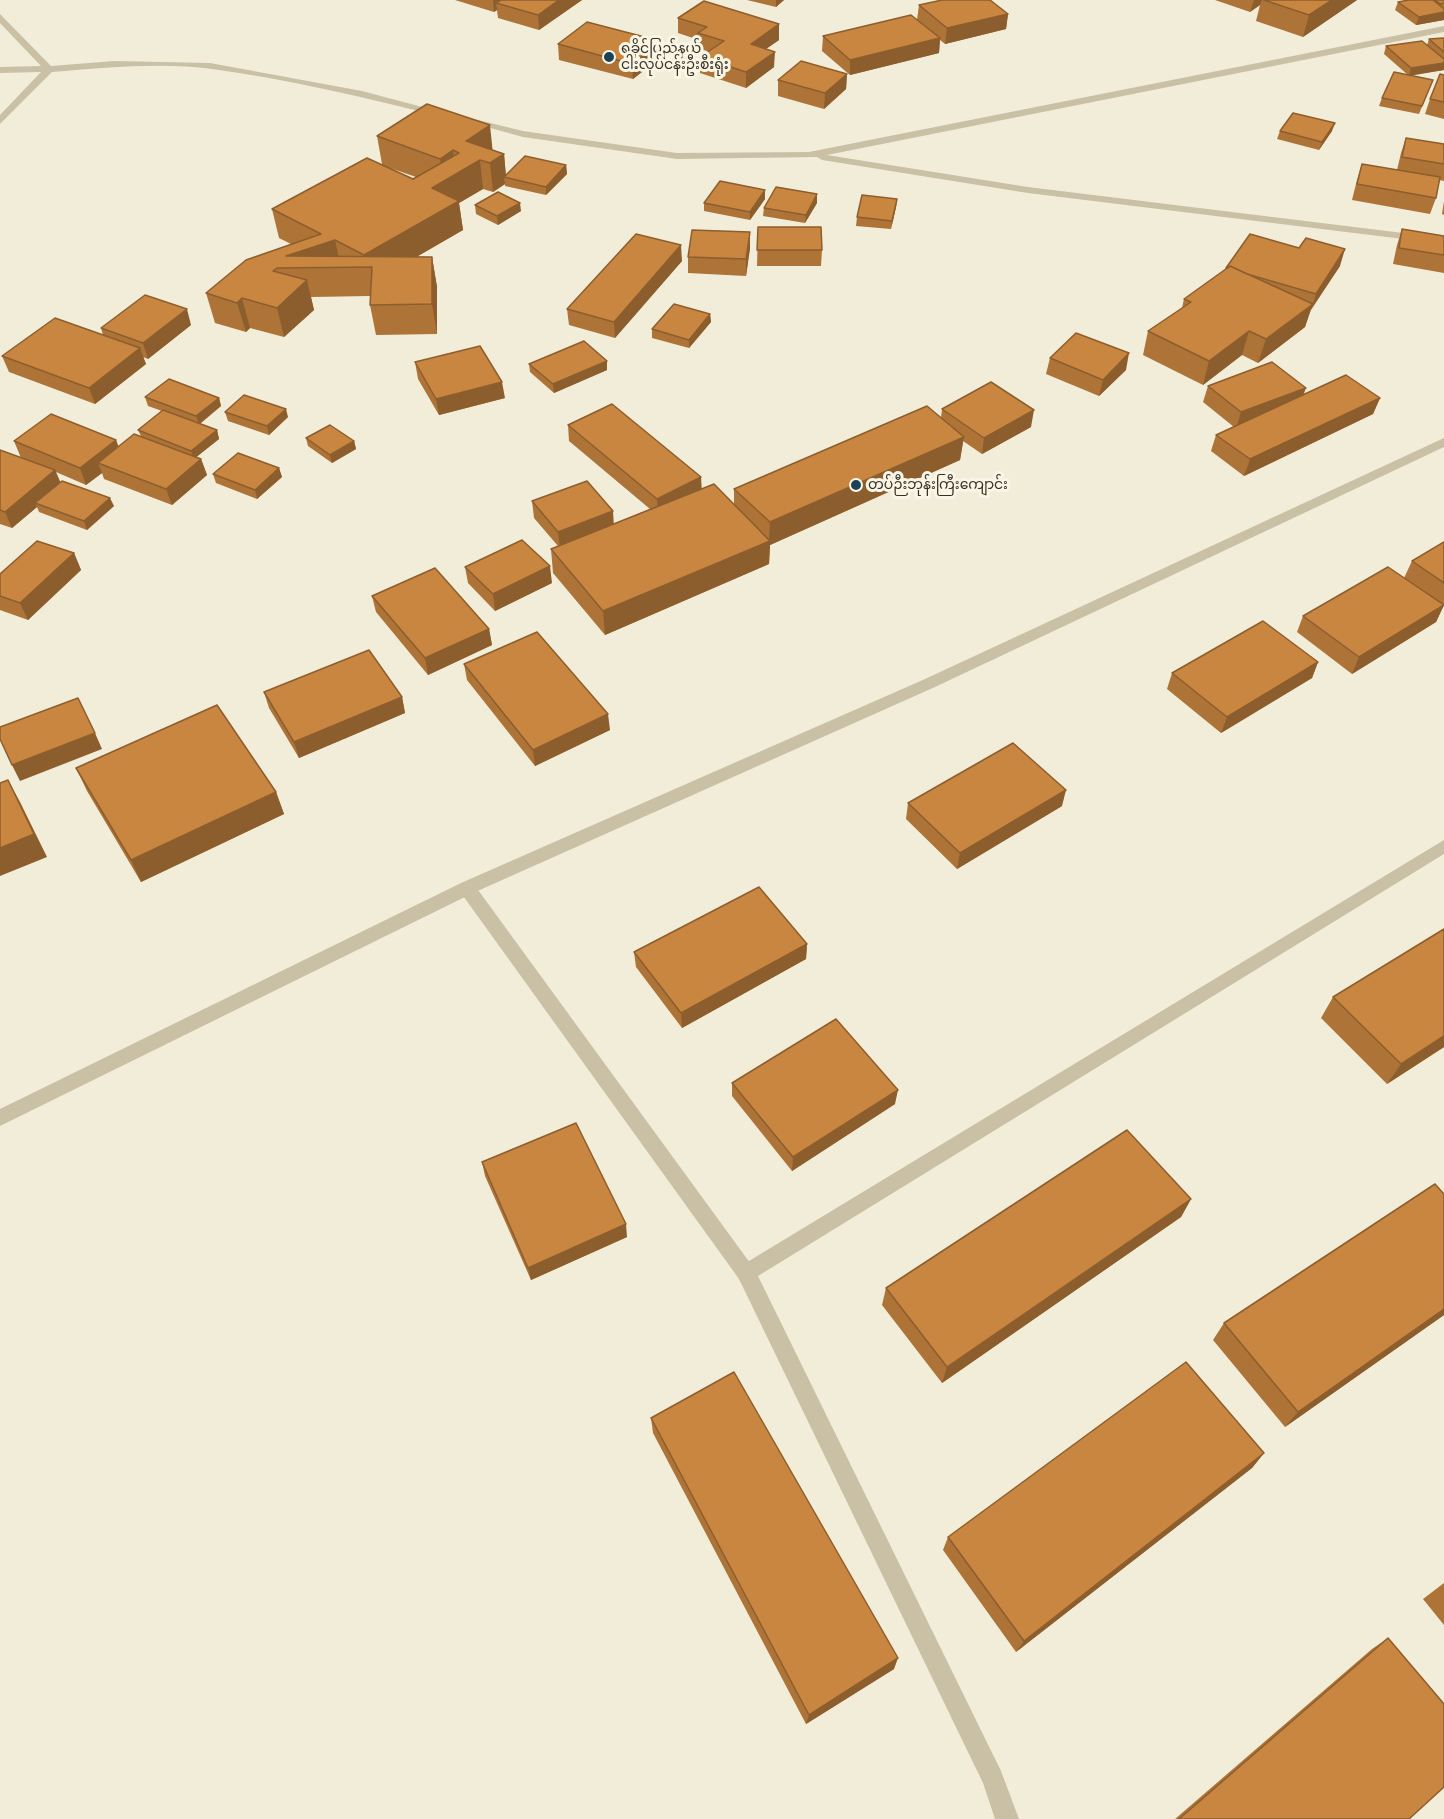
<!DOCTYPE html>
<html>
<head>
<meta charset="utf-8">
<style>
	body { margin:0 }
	canvas { display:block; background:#f2edd9 }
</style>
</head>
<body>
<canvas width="1444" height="1819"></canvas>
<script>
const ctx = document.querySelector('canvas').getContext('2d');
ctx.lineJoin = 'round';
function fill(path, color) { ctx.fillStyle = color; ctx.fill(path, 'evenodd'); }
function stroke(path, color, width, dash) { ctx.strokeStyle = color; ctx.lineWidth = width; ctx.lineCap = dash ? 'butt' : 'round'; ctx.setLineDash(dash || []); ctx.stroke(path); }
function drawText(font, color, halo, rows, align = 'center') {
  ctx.font = font + ' "Varela Round","Noto Sans Myanmar",sans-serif'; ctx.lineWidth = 6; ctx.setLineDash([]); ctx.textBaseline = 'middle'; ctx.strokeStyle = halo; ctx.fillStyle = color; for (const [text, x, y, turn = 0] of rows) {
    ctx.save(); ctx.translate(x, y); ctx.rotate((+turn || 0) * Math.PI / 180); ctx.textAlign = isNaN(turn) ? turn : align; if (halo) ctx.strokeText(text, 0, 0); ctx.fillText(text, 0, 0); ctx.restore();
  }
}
const service = new Path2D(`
	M1444,840V854L758,1276L1001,1771L1019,1819H995L983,1783L739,1279L736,1273L739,1267Z`);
const minor = new Path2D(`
	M0,14L51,66L114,61L210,63L362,91L445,113L440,116C365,98 288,79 212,69C160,62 104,68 52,72L0,124V115L41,72L0,73V67L41,66L0,23Z
	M1444,26V32L827,155L1028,187L1444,238V244L1028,193L822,160L817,157L677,159L523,137L465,121L470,118L523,131L677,153L809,152Z
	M467,882L473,883L753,1267L756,1273L753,1279L746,1282L739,1279L461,893L459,888L461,883Z`);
const tertiary = new Path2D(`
	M1444,438V447L935,687L473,893L0,1126V1109L461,883L925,679Z`);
const wall = new Path2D(`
	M455,0H582L539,30L498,18L497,10L494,12Z
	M747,0H784L776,7Z
	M1215,0H1357L1303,37L1256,21L1260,5L1250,12Z
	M1444,0V20L1416,25L1395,10L1398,2Z
	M919,5L1008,14L1006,29L945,44L940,40L939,53L850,75L822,51L823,36L917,20Z
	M678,18L779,40L766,49L774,67L746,88L700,73V57L709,52L699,48V40L678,33Z
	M1444,38V70L1410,75L1433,80L1419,114L1379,106L1382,98L1408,75L1384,54L1386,46L1427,45L1429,39Z
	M660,41L661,57L633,79L559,60L558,44Z
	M847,74L846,89L824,109L778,96V80Z
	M1444,75V119L1425,114L1430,99Z
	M1280,131H1332L1319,150L1277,139Z
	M377,136L493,150L504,154L506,175L566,165L567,174L546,195L505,186V184L493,192L483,189L459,203L463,230L416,257H432L437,287V334L376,335L370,305V296L311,297L314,310L284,337L250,328L246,332L215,323L206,293L291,244L279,238L272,209L382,164ZM390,168L416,177L413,179Z
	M1406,138L1444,144V181L1439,180L1436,198L1430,214L1352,200L1357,180L1362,164L1397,170L1401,153Z
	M765,199L750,220L704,211V203Z
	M897,199L896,207L891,229L856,226L857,217Z
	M1444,201V215L1442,214Z
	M817,203L805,223L763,216L764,208Z
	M475,205L521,211L498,225L476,214Z
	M758,227L822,250L821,266H757Z
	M1402,229L1444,236V273L1393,264L1397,245Z
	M750,248L746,276L688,273V257Z
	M682,261L615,338L569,325L567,309Z
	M1340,266L1310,310L1305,327L1258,363L1242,355L1203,385L1143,355L1148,331L1182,308L1184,299L1225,270L1226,268Z
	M710,314L711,322L689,348L652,338V329Z
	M191,325L148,359L143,357L146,364L95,404L9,372L2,356L103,335L101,328Z
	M1050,358L1126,370L1099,396L1046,374Z
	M607,361V370L554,393L530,372L529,364Z
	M415,362L505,398L439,415L418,379Z
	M1208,386L1304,395L1380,398L1373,414L1244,476L1211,451L1216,435L1234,427L1203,402Z
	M145,397L219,398L221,406L200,424L217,430L219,439L196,457L201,459L207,475L172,505L104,479L102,473L86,485L56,472L60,482L114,506L87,530L39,512L37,507L12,528L0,524V450L21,458L14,441L116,440L118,446L141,436L138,430L162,411L148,406Z
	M942,409L1031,427L982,454L963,441L960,460L770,545L769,564L605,635L553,573L551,549L558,546L534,518L532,501L614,524L650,509L569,441L568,425L701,477V489L734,505V489L941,418Z
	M225,412L288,417L269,435L228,421Z
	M306,438L354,441L356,449L332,463L308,446Z
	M279,468L282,477L257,499L216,483L213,474Z
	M1444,542V605L1404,578L1412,561Z
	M74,553L81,570L28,620L0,610V574Z
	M465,567L552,583L495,611L468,583Z
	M372,596L489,629L492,645L428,675L376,612Z
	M1444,605L1436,622L1352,674L1297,632L1303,616Z
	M1318,662L1312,678L1221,733L1167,689L1172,673Z
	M464,664L610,730L535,766L467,680Z
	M264,692L402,697L405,713L299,758L269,708Z
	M76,768L276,792L284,814L141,882L87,791Z
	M908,803L1062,806L957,869L906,819Z
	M1444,929V1047L1387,1084L1321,1018L1333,997Z
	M807,944L806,959L682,1028L636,967L634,952Z
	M732,1083L895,1104L792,1171L732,1096Z
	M482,1162L627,1237L531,1280L485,1176Z
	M1444,1194V1315L1285,1427L1213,1340L1224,1323Z
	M1191,1199L1181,1217L942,1383L882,1305L886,1288Z
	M651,1418L894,1669L806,1724L653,1433Z
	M1264,1453L1252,1468L1016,1652L943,1550L948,1537Z
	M1444,1583V1625L1423,1599Z
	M1388,1638L1409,1819H1175L1372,1649Z`);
const shadedWall = new Path2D(`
	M493,0H513L496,3L497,10L494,12Z
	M559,0H582L539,30L538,15Z
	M776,0H784L776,7Z
	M1254,0H1262L1260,5L1250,12Z
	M1332,0H1357L1303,37L1309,15Z
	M1444,12V20L1416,25L1419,17Z
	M1008,14L1006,29L945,44L947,28Z
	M779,24V40L750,60L751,44Z
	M940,38L939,53L850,75V60Z
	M660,41L661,57L633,79L632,64Z
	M775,52L774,67L746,88V72Z
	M1444,63V70L1409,76L1411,68Z
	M847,74L846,89L824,109L825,93Z
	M1335,123L1332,131L1319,150L1322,142Z
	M490,125L493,154L480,160L483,189L459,203L463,230L375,281L372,267H366L364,255L432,188L443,181L440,159L453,150L456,173L466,141Z
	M504,154L506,178L504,177L505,184L493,192L490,163Z
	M566,165L567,174L546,195V187Z
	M765,190V199L750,220V212Z
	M817,194V203L805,223L806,215Z
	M897,199L896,207L891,229L892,221Z
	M520,203L521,211L498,225L497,216Z
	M750,232V248L746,276V259Z
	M335,240L341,267L286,256Z
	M681,245L682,261L615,338L614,322Z
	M1345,249L1340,266L1311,310L1316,294Z
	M432,257L437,287V334L432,304Z
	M307,280L314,310L284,337L277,308Z
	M242,298L250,328L246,332L237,303Z
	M1313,304L1305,327L1258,363L1266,339Z
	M187,309L191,325L148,359L143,343Z
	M710,314L711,322L689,348V340Z
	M1249,331L1242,355L1203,385L1209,361Z
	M140,348L146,364L95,404L89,388Z
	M1129,353L1126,370L1099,396L1103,380Z
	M607,361V370L554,393L553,384Z
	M502,382L505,398L439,415L436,399Z
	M1306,388L1300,404L1236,429L1241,412Z
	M219,398L221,406L199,424L196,416Z
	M1380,398L1373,414L1244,476L1250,459Z
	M286,409L288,417L269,435L267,426Z
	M1034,410L1031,427L982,454L984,438Z
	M217,430L219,439L194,459L191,451Z
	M964,437L960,460L770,545L769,564L605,635L603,611L769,541L770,522Z
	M116,440L122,456L98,463L102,473L86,485L80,468Z
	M354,441L356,449L332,463L330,455Z
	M201,459L207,475L172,505L166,489Z
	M279,468L282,477L257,499L255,490Z
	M55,470L62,486L35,503L37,507L12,528L5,512Z
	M701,477L702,493L658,516L657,499Z
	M110,498L114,506L87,530L84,521Z
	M613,511L614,527L560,548L558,532Z
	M74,553L81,570L28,620L20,603Z
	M550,566L552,583L495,611L493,594Z
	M1444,605L1436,622L1352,674L1359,657Z
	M489,629L492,645L428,675L425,658Z
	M1318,662L1312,678L1221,733L1227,717Z
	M402,697L405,713L299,758L294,742Z
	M608,714L610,730L535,766L533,750Z
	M95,733L102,749L20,781L12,765Z
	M8,780L20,802L47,857L0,876V848Z
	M1066,790L1062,806L957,869L960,853Z
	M276,792L284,814L141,882L131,860Z
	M807,944L806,959L682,1028L681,1013Z
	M1444,1036V1047L1387,1084L1401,1064Z
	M898,1090L895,1104L792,1171L793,1157Z
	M1191,1199L1181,1217L942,1383L947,1367Z
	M626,1224L627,1237L531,1280L528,1268Z
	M1444,1309V1315L1285,1427L1298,1412Z
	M1264,1453L1252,1468L1016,1652L1024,1641Z
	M898,1658L894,1669L806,1724L809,1715Z`);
const building = new Path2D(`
	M501,0H559L538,15L496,3Z
	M942,0H990L1008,14L947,28L919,5Z
	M1264,0H1332L1309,15Z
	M1409,0H1433L1444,9V12L1419,17L1398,2Z
	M1433,0H1444V3L1441,4Z
	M704,1L779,24L751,44L775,52L746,72L700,57L724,41L698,33L707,27L678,18Z
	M911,15L940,38L850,60L823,36Z
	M587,22L660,41L632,64L558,44Z
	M1444,38V52L1429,39Z
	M1422,41L1444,59V63L1411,68L1386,46Z
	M801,61L847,74L825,93L778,80Z
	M1394,72L1433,80L1422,106L1382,98Z
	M1440,74L1444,75V102L1430,99Z
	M427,104L490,125L466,141L504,154L490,163L480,160L432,188L459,201L364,255L335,240L286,256L432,257V304L370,305L372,267L277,268L273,271L307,280L277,308L242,298L237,303L206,293L246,260L321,234L272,209L367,158L413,179L459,153L453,150L440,159L377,136Z
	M1293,113L1335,123L1322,142L1280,131Z
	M1406,138L1444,144V164L1402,157Z
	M525,156L566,165L546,187L504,177Z
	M1362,164L1440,177L1436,198L1357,184Z
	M720,181L765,190L750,212L704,203Z
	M776,187L817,194L806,215L764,208Z
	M498,192L520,203L497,216L475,205Z
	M862,195L897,199L892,221L857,217Z
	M758,227H821L822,250H757Z
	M1402,229L1444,236V255L1399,248Z
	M692,230L750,232L746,259L688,257Z
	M636,234L681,245L614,322L567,309Z
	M1250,234L1299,248L1306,238L1345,249L1316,294L1247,274L1230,266L1228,268H1226Z
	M1230,266L1313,304L1266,339L1249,331L1209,361L1148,331L1191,302L1184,299Z
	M145,295L187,309L143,343L101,328Z
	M674,304L710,314L689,340L652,329Z
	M55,318L140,348L89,388L2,356Z
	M1076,333L1129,353L1103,380L1050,358Z
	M584,341L607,361L553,384L529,364Z
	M480,346L502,382L436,399L415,362Z
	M1272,362L1306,388L1241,412L1208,386Z
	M1346,375L1380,398L1250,459L1216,435Z
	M169,379L219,398L196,416L145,397Z
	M991,382L1034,410L984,438L942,409Z
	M244,395L286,409L267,426L225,412Z
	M612,404L701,477L657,499L568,425Z
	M927,406L964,437L770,522L734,489Z
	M163,410L217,430L191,451L138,430Z
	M51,414L116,440L80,468L14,441Z
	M330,425L354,441L330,455L306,438Z
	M134,434L201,459L166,489L98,463Z
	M0,450L55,470L5,512L0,510Z
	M238,453L279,468L255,490L213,474Z
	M62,481L110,498L84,521L35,503Z
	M587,481L613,511L558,532L532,501Z
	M714,484L770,541L603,611L551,549Z
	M522,540L550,566L493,594L465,567Z
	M37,541L74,553L20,603L0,596V574Z
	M1444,542V583L1412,561Z
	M1388,567L1444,605L1359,657L1303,616Z
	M435,568L489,629L425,658L372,596Z
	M1263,621L1318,662L1227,717L1172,673Z
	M537,632L608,714L533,750L464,664Z
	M369,650L402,697L294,742L264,692Z
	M78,698L95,733L12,765L0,739V727Z
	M217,705L276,792L131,860L76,768Z
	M1013,743L1066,790L960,853L908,803Z
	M8,780L34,834L0,848V783Z
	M759,887L807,944L681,1013L634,952Z
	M1444,929V1036L1401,1064L1333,997Z
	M836,1019L898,1090L793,1157L732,1083Z
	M576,1123L626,1224L528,1268L482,1162Z
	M1127,1130L1191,1199L947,1367L886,1288Z
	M1435,1184L1444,1194V1309L1298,1412L1224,1323Z
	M1186,1362L1264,1453L1024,1641L948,1537Z
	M734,1372L898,1658L809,1715L651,1418Z
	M1388,1638L1444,1704V1787L1409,1819H1179Z`);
const markers = [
	[609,57,6,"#1b4358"],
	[856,485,6,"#1b4358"]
];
const farPoinames = [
	["ရခိုင်ပြည်နယ်",621,49],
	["ငါးလုပ်ငန်းဦးစီးရုံး",621,65],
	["တပ်ဉီးဘုန်းကြီးကျောင်း",868,485]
];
fill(service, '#cac0a5');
fill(minor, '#cac0a5');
fill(tertiary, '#cac0a5');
fill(wall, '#ad7337');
fill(shadedWall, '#8d5e2d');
fill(building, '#c98640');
stroke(building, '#8d5e2d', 1.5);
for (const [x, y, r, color] of markers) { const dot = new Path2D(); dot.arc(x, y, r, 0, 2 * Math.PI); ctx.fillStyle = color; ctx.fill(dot); stroke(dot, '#faf6e5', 2); }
drawText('14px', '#352f26', '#faf6e5', farPoinames, 'left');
</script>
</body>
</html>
